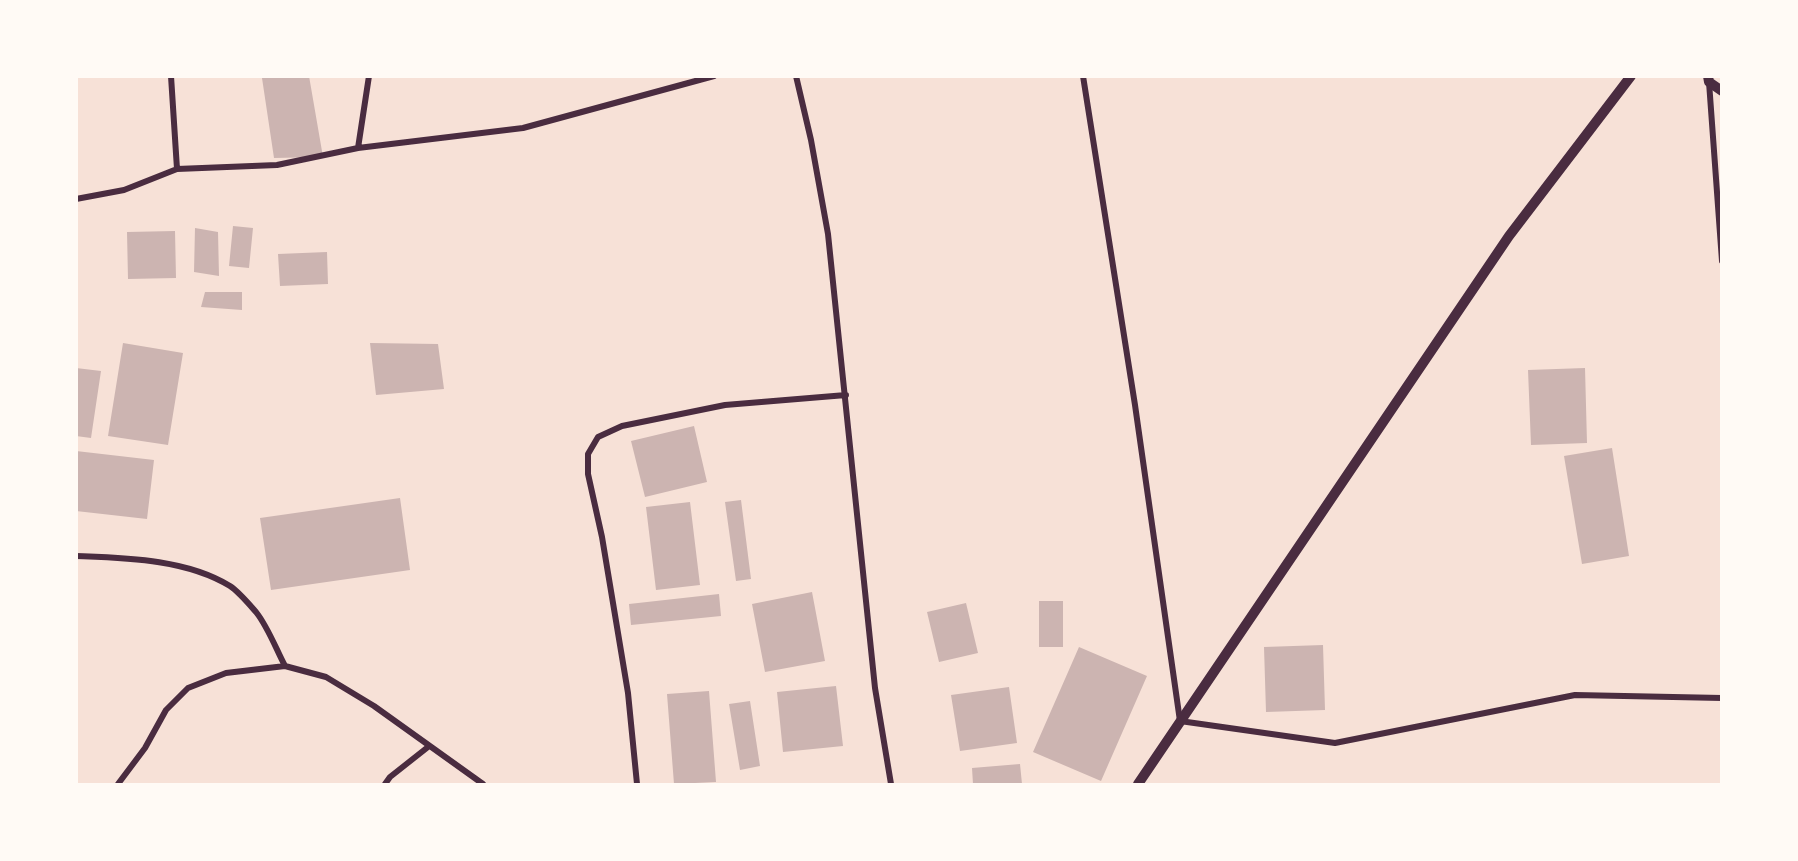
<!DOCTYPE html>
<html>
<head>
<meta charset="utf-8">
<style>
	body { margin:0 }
	#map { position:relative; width:1798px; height:861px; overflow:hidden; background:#f7e1d7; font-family:Raleway,sans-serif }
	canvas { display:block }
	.frame { position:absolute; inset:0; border:78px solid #fffaf5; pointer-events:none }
</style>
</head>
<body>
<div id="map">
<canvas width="1798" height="861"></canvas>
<div class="frame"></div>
</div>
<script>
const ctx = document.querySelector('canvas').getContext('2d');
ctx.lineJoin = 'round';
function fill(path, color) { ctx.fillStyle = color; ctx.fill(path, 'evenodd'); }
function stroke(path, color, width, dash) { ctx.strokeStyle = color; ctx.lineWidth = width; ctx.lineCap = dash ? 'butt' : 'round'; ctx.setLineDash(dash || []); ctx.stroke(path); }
const building = new Path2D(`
	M272,76H309L323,157L274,158L262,78Z
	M233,226L253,228L249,268L229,266Z
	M195,228L218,232L219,276L194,272Z
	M175,231L176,278L128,279L127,232Z
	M327,252L328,284L280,286L278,254Z
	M205,292H242V310L201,307Z
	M123,343L183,353L168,445L108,436Z
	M370,343L438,344L444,389L376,395Z
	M76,368L101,371L91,438L76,436Z
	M1585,368L1587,443L1531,445L1528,370Z
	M694,426L707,482L645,497L631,441Z
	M1612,448L1629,556L1582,564L1564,456Z
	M76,451L154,460L147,519L76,511Z
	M400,498L410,570L271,590L260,518Z
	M741,500L751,579L736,581L725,502Z
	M690,502L700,585L656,590L646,507Z
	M812,592L825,661L765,672L752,604Z
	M719,594L721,616L631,625L629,604Z
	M1039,601H1063V647H1039Z
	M966,603L978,653L939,662L927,612Z
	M1323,645L1325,710L1266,712L1264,647Z
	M1079,647L1147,676L1101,781L1033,752Z
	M836,686L843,746L783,752L777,692Z
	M1009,687L1017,743L960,751L951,695Z
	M709,691L716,782L674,784L667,694Z
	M750,701L760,766L740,770L729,704Z
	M1020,764L1022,784H973L972,768Z`);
const minor = new Path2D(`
	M171,76L177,169
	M796,76L811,140L828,234L875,688L891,784
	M1083,76L1135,405L1180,721L1335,743L1575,695L1722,698
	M1709,82L1722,261
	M358,148L369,76
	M76,199L124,190L177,169L277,165L358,148L523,128L714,76
	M76,556C126,558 186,559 230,586C239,592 249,604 256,612C268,627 276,649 285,666
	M118,784L145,748L166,710L188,688L226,673L285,666L326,677L374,706L483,784
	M385,784L390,777L428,747
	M637,784L628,693L602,537L588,474V454L598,437L622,426L725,405L846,395`);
const tertiary = new Path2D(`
	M1708,76L1709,82L1722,91
	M1138,784L1509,236L1631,76`);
fill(building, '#ccb4b1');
stroke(minor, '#4a2c40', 6);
stroke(tertiary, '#4a2c40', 10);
</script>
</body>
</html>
